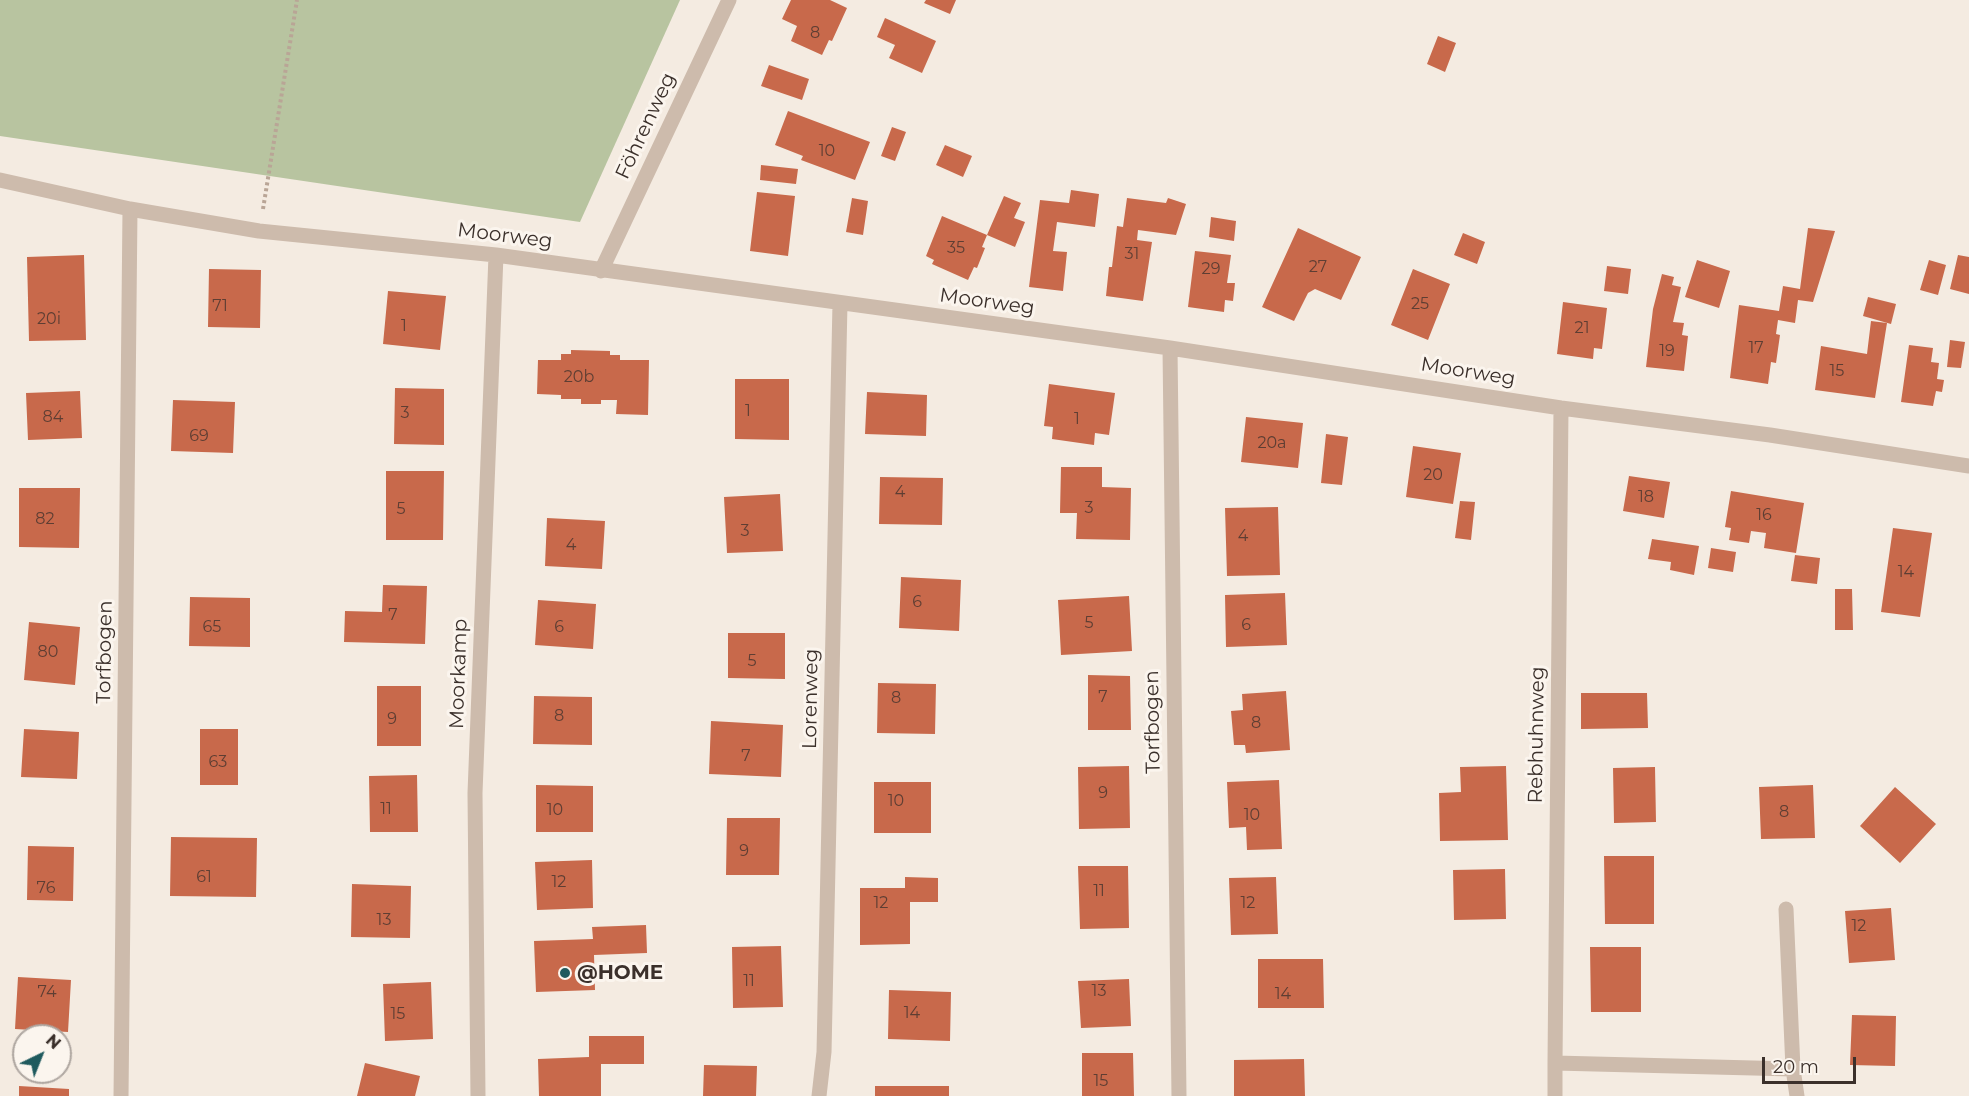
<!DOCTYPE html>
<html>
<head>
<meta charset="utf-8">
<style>
	body { margin:0 }
	#map { position:relative; width:1969px; height:1096px; overflow:hidden; background:#f4ebe1; font-family:Montserrat,sans-serif }
	canvas { display:block }
	.north { position:absolute; left:12px; top:1024px; width:60px; height:60px; box-sizing:border-box; background:#fbf5ee; border:2px solid #aea6a0; border-radius:50%; rotate:43deg; font-size:16px; font-weight:700; line-height:24px; text-align:center; color:#3b302b }
	.north::after { content:''; display:block; margin:auto; width:21px; height:27px; background:#1f5a5e; clip-path:polygon(50% 0,100% 100%,50% 72%,0 100%) }
	.scale { position:absolute; left:1762px; top:1057px; width:94px; height:27px; box-sizing:border-box; border:3px solid #3b302b; border-top:0; padding-left:8px; font-size:18px; line-height:21px; white-space:nowrap; color:#3b302b; -webkit-text-stroke:4px #fbf5ee; paint-order:stroke }
</style>
</head>
<body>
<div id="map">
<canvas width="1969" height="1096"></canvas>
<div class="north">N</div>
<div class="scale">20 m</div>
</div>
<script>
const ctx = document.querySelector('canvas').getContext('2d');
ctx.lineJoin = 'round';
function fill(path, color) { ctx.fillStyle = color; ctx.fill(path, 'evenodd'); }
function stroke(path, color, width, dash) { ctx.strokeStyle = color; ctx.lineWidth = width; ctx.lineCap = dash ? 'butt' : 'round'; ctx.setLineDash(dash || []); ctx.stroke(path); }
function drawText(font, color, halo, rows, align = 'center') {
  ctx.font = font + ' Montserrat,sans-serif'; ctx.lineWidth = 6; ctx.setLineDash([]); ctx.textBaseline = 'middle'; ctx.strokeStyle = halo; ctx.fillStyle = color; for (const [text, x, y, turn = 0] of rows) {
    ctx.save(); ctx.translate(x, y); ctx.rotate((+turn || 0) * Math.PI / 180); ctx.textAlign = isNaN(turn) ? turn : align; if (halo) ctx.strokeText(text, 0, 0); ctx.fillText(text, 0, 0); ctx.restore();
  }
}
const green = new Path2D(`
	M0,0H680L580,222L0,136Z`);
const building = new Path2D(`
	M791,0H830L847,8L832,41L829,40L822,55L791,41L797,26L782,19Z
	M926,0H956L950,14L924,3Z
	M885,18L936,41L922,73L889,58L895,45L877,37Z
	M1438,36L1456,43L1445,72L1427,64Z
	M769,65L809,79L802,100L761,86Z
	M788,111L870,142L855,180L801,160L803,156L775,145Z
	M892,127L906,132L895,161L881,156Z
	M945,145L972,156L963,177L936,165Z
	M761,165L798,169L796,184L760,180Z
	M1071,190L1099,194L1095,227L1057,222L1053,251L1067,252L1063,291L1029,287L1040,200L1069,203Z
	M757,192L795,196L788,256L750,251Z
	M1004,196L1021,203L1014,218L1025,222L1015,247L987,235Z
	M852,198L868,201L863,235L846,232Z
	M1127,198L1166,203L1168,198L1186,204L1176,235L1138,230L1137,240L1152,242L1143,301L1106,296L1109,267H1112L1117,226L1123,227Z
	M942,216L987,235L982,247L985,248L977,268L974,267L968,280L932,264L934,260L926,256Z
	M1211,217L1236,221L1234,241L1209,237Z
	M1298,228L1361,257L1341,300L1315,289L1308,293L1294,321L1262,307Z
	M1808,228L1835,231L1813,302L1798,300L1795,323L1778,320L1776,334L1780,335L1776,363L1771,362L1768,384L1730,378L1739,305L1779,311L1783,286L1800,289Z
	M1463,233L1485,242L1477,264L1454,255Z
	M1195,251L1231,255L1227,283H1235L1233,301L1225,300L1224,312L1188,307Z
	M84,255L86,340L29,341L27,257Z
	M1958,255L1969,257V294L1950,289Z
	M1697,260L1730,271L1719,308L1685,297Z
	M1929,260L1946,265L1938,295L1920,290Z
	M1607,266L1631,269L1628,294L1604,291Z
	M209,269L261,270L260,328L208,327Z
	M1413,269L1450,284L1428,340L1391,325Z
	M1662,274L1674,277L1672,285L1681,287L1673,322L1684,323L1682,335L1688,336L1684,371L1646,367L1653,309Z
	M388,291L446,296L440,350L383,344Z
	M1868,297L1896,304L1891,324L1863,316Z
	M1563,302L1607,308L1602,349L1594,348L1593,359L1557,354Z
	M1871,321L1887,323L1875,398L1815,390L1821,346L1867,354Z
	M1950,340L1965,342L1961,368L1947,367Z
	M1909,345L1933,348L1931,362L1939,363L1937,379L1944,380L1942,392L1936,391L1933,406L1901,402Z
	M571,350L610,351V355H620V360H649L648,415L616,414L617,400H601V404H581V399H561V395L537,394L538,360H561V354H571Z
	M735,379H789V440L735,439Z
	M1049,384L1115,393L1109,435L1095,433L1094,445L1052,439L1053,427L1044,426Z
	M395,388L444,389V445L394,444Z
	M80,391L82,438L28,440L26,393Z
	M867,392L927,395L926,436L865,434Z
	M173,400L235,402L233,453L171,451Z
	M1246,417L1303,423L1298,468L1241,462Z
	M1326,434L1348,437L1342,485L1321,483Z
	M1413,446L1461,453L1453,504L1406,497Z
	M1061,467H1102V487L1131,488L1130,540L1076,539L1077,513H1060Z
	M386,471H444L443,540H386Z
	M1629,476L1670,482L1664,518L1623,511Z
	M880,477L943,478L942,525L879,524Z
	M19,488H80L79,548L19,547Z
	M1731,491L1804,503L1796,553L1764,548L1766,533L1751,531L1749,543L1729,540L1731,528L1725,527Z
	M780,494L783,551L727,553L724,497Z
	M1460,501L1475,502L1471,540L1455,538Z
	M1278,507L1280,575L1227,576L1225,508Z
	M547,518L605,521L602,569L545,566Z
	M1893,528L1932,533L1920,617L1881,612Z
	M1652,539L1699,546L1694,575L1670,570L1671,562L1648,559Z
	M1711,548L1736,552L1733,572L1708,568Z
	M1795,555L1820,558L1817,584L1791,581Z
	M901,577L961,580L959,631L899,628Z
	M383,585L427,586L425,644L344,642L345,611L382,612Z
	M1835,589H1852L1853,630H1835Z
	M1285,593L1287,645L1226,647L1225,595Z
	M1129,596L1132,651L1061,655L1058,600Z
	M190,597L250,598V647L189,646Z
	M538,600L596,604L593,649L535,645Z
	M29,622L80,627L75,685L24,680Z
	M728,633H785V679L728,678Z
	M1088,675L1130,676L1131,730H1088Z
	M878,683L936,684L935,734L877,733Z
	M377,686H421V746H377Z
	M1286,691L1290,750L1246,753L1245,745H1234L1231,711L1243,710L1242,694Z
	M1581,693H1647L1648,728L1581,729Z
	M534,696L592,697V745L533,744Z
	M711,721L783,725L781,777L709,774Z
	M24,729L79,732L77,779L21,777Z
	M200,729H238V785H200Z
	M1129,766L1130,828L1079,829L1078,767Z
	M1506,766L1508,840L1440,841L1439,793L1461,792L1460,767Z
	M1655,767L1656,822L1614,823L1613,768Z
	M417,775L418,832H370L369,776Z
	M1279,780L1282,849L1247,850L1246,827L1229,828L1227,782Z
	M874,782H931V833H874Z
	M536,785L593,786V832H536Z
	M1813,785L1815,838L1761,839L1759,787Z
	M1895,787L1936,824L1900,863L1860,826Z
	M727,818H780L779,875H726Z
	M171,837L257,838L256,897L170,896Z
	M28,846L74,847L73,901L27,900Z
	M1604,856H1654V924H1605Z
	M592,860L593,908L537,910L535,862Z
	M1078,866H1128L1129,928L1080,929Z
	M1505,869L1506,919L1454,920L1453,870Z
	M905,877L938,878V902H910V944L860,945V888H905Z
	M1276,877L1278,934L1231,935L1229,878Z
	M352,884L411,886L410,938L351,937Z
	M1891,908L1895,960L1849,963L1845,911Z
	M646,925L647,953L594,955L595,990L536,992L534,941L593,939L592,927Z
	M781,946L783,1007L733,1008L732,947Z
	M1590,947H1641V1012H1591Z
	M1258,959H1323L1324,1008H1258Z
	M18,977L71,980L68,1032L15,1029Z
	M1129,979L1131,1026L1081,1028L1078,981Z
	M431,982L433,1039L385,1041L383,984Z
	M889,990L951,992L950,1041L888,1039Z
	M1852,1015L1896,1016L1895,1066L1850,1065Z
	M589,1036H644V1064H601V1096H539L538,1059L589,1057Z
	M1082,1053H1133L1134,1096H1082Z
	M1304,1059L1305,1096H1234V1060Z
	M365,1063L420,1076L415,1096H357Z
	M704,1065L757,1066L756,1096H703Z
	M19,1086L69,1089V1096H19Z
	M875,1086H949V1096H875Z`);
const path = new Path2D(`
	M263,209L297,0`);
const minor = new Path2D(`
	M0,180L130,209L259,231L496,255L1170,348L1561,408L1770,435L1969,466
	M601,271L729,0
	M1170,348L1179,1096
	M1561,408L1555,1063L1793,1069
	M1786,909L1793,1069L1797,1096
	M121,1096L130,209
	M478,1096L475,793L496,255
	M819,1096L824,1052L840,303
	M1555,1096V1063`);
const markers = [
	[565,973,6,"#1f5a5e"]
];
const numberNames = [
	["8",815,33],
	["10",827,151],
	["35",956,248],
	["31",1132,254],
	["27",1318,267],
	["29",1211,269],
	["25",1420,304],
	["71",220,306],
	["20i",49,319],
	["1",404,326],
	["21",1582,328],
	["17",1756,348],
	["19",1667,351],
	["15",1837,371],
	["20b",579,377],
	["1",748,411],
	["3",405,413],
	["84",53,417],
	["1",1077,419],
	["69",199,436],
	["20a",1272,443],
	["20",1433,475],
	["4",900,492],
	["18",1646,497],
	["3",1089,508],
	["5",401,509],
	["16",1764,515],
	["82",45,519],
	["3",745,531],
	["4",1243,536],
	["4",571,545],
	["14",1906,572],
	["6",917,602],
	["7",393,615],
	["5",1089,623],
	["6",1246,625],
	["65",212,627],
	["6",559,627],
	["80",48,652],
	["5",752,661],
	["7",1103,697],
	["8",896,698],
	["8",559,716],
	["9",392,719],
	["8",1256,723],
	["7",746,756],
	["63",218,762],
	["9",1103,793],
	["10",896,801],
	["11",386,809],
	["10",555,810],
	["8",1784,812],
	["10",1252,815],
	["9",744,851],
	["61",204,877],
	["12",559,882],
	["76",46,888],
	["11",1099,891],
	["12",881,903],
	["12",1248,903],
	["13",384,920],
	["12",1859,926],
	["11",749,981],
	["13",1099,991],
	["74",47,992],
	["14",1283,994],
	["14",912,1013],
	["15",398,1014],
	["15",1101,1081]
];
const streetNames = [
	["Föhrenweg",646,126,-65],
	["Moorweg",505,236,7],
	["Moorweg",987,302,8],
	["Moorweg",1468,372,9],
	["Torfbogen",105,652,-89],
	["Moorkamp",459,674,-88],
	["Lorenweg",811,699,-89],
	["Torfbogen",1153,722,-91],
	["Rebhuhnweg",1537,735,-89]
];
const poiNames = [
	["@HOME",577,973]
];
fill(green, '#b8c4a0');
fill(building, '#c8694b');
stroke(path, '#b9a596', 4, [3, 3]);
stroke(minor, '#cdbbac', 15);
for (const [x, y, r, color] of markers) { const dot = new Path2D(); dot.arc(x, y, r, 0, 2 * Math.PI); ctx.fillStyle = color; ctx.fill(dot); stroke(dot, '#fbf5ee', 2); }
drawText('16px', '#5e3e33', null, numberNames);
drawText('20px', '#3b302b', '#fbf5ee', streetNames);
drawText('bold 20px', '#3b302b', '#fbf5ee', poiNames, 'left');
</script>
</body>
</html>
